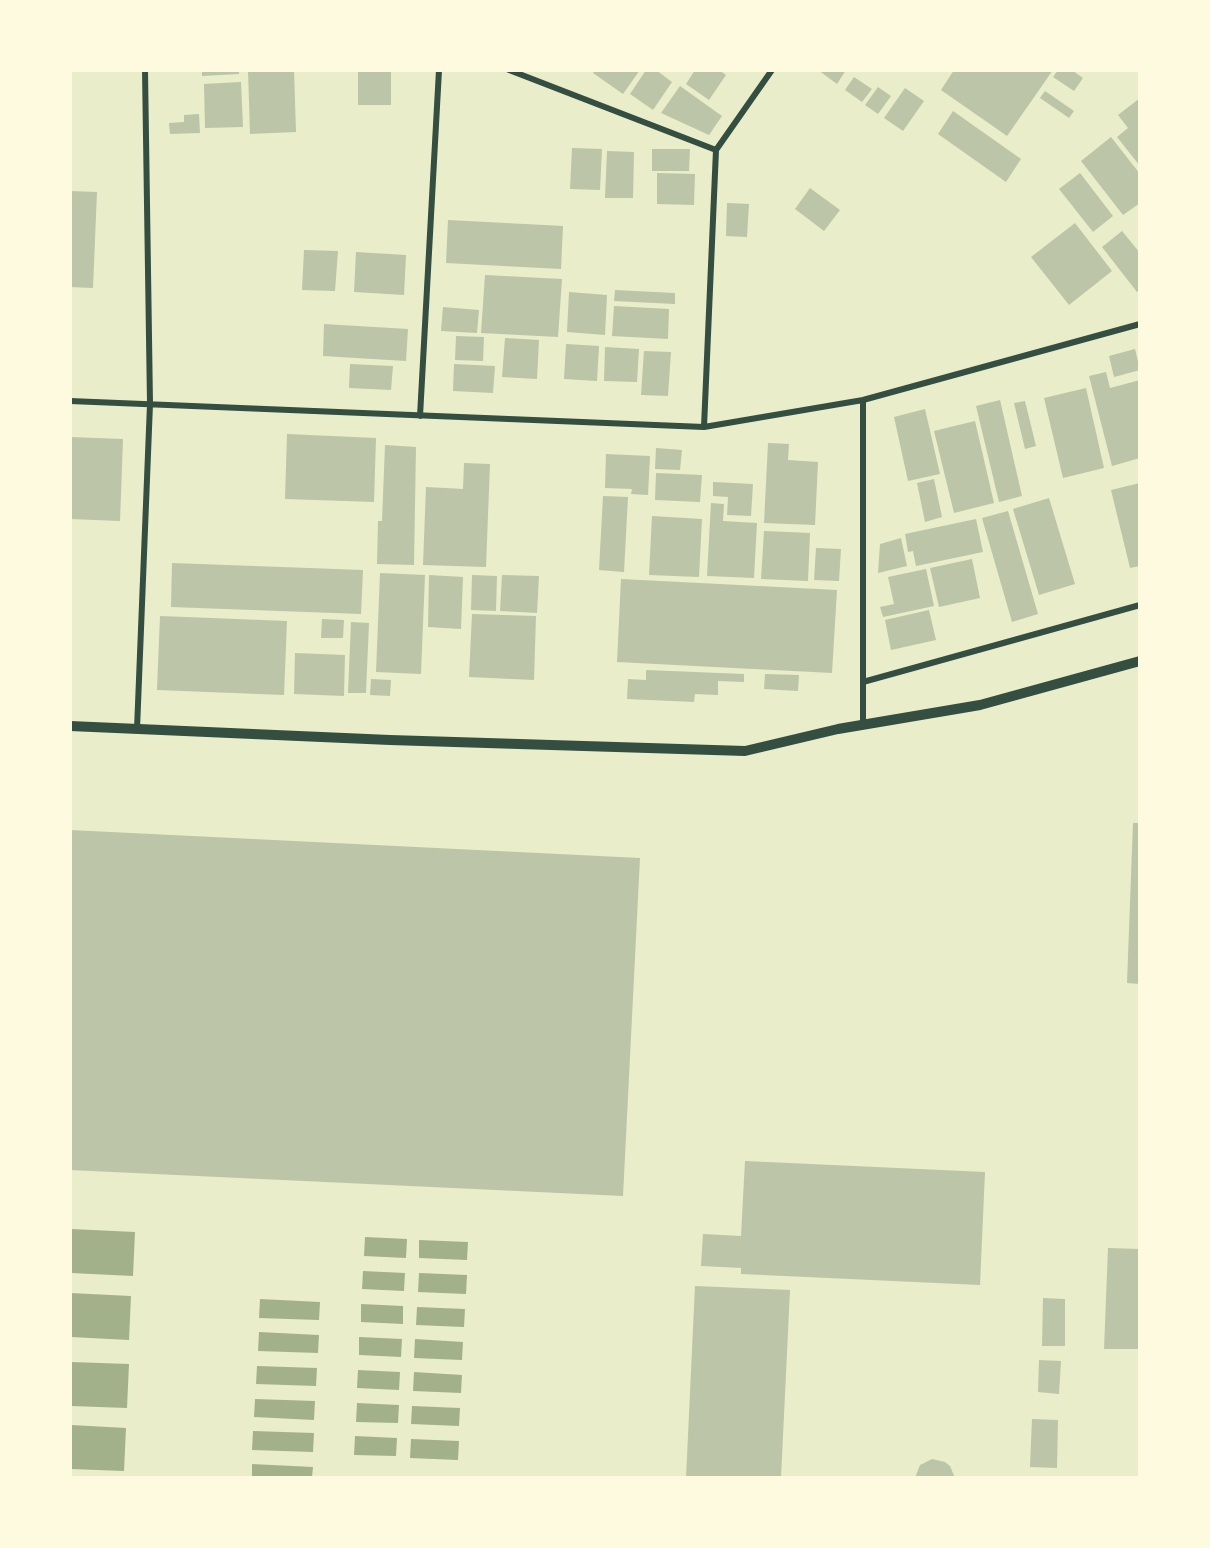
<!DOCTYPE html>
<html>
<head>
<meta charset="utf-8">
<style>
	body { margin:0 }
	#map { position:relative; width:1210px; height:1548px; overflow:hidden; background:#e9edc9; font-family:"DejaVu Sans",sans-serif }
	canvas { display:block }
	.frame { position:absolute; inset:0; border:72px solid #fefae0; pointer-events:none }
</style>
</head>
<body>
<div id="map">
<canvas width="1210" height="1548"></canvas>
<div class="frame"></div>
</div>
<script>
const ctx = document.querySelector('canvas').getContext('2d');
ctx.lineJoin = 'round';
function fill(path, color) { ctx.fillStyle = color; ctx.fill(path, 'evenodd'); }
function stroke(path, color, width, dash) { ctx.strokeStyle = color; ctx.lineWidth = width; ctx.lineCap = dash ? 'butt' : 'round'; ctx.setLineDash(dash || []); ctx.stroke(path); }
const water = new Path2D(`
	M71,1229L135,1232L133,1276L71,1273Z
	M365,1237L407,1239L406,1258L364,1256Z
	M419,1240L468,1242L467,1260L419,1258Z
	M363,1271L405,1273L404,1291L362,1289Z
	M419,1273L467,1275L466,1294L418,1292Z
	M70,1293L131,1296L129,1340L71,1337Z
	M260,1299L320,1302L319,1320L259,1318Z
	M361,1304L403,1306V1324L361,1322Z
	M417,1307L465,1309L464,1327L416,1325Z
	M259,1332L319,1335L318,1353L258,1351Z
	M359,1337L402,1339L401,1357L359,1355Z
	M415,1339L463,1342L462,1360L414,1358Z
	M71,1362L129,1364L127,1408L71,1406Z
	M257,1366L317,1368L316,1386L256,1384Z
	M358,1370L400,1372L399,1390L357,1388Z
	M414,1372L462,1375L461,1393L413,1391Z
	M255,1399L315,1401L314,1420L254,1417Z
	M357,1403L399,1405L398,1423L356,1422Z
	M412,1406L460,1408L459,1426L411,1424Z
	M71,1425L126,1428L124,1471L71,1469Z
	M253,1431L314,1433L313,1452L252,1450Z
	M355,1436L397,1438L396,1456L354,1455Z
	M411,1439L459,1441L458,1460L410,1458Z
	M252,1464L313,1467L312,1477H252Z`);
const building = new Path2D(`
	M202,70H239V74L202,76Z
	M248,70H294L296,132L250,134Z
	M358,70H391V105H358Z
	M595,70H640L623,94L593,73Z
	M646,70H656L672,82L653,110L630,94Z
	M695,70H719L726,75L709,100L686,84Z
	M818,70H846L837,84Z
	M954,70H1053L1007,136L941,90Z
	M1058,70H1072L1083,78L1074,91L1053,77Z
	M854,77L872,89L862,102L845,90Z
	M241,82L243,127L205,128L204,84Z
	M680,86L722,116L709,135L661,113Z
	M878,87L891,96L878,114L865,105Z
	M905,88L924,101L903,131L884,118Z
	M1045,91L1074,111L1069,118L1040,98Z
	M1140,98V166L1117,137L1128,128L1118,115Z
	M953,111L1021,159L1006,182L938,134Z
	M199,114L200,133L170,134L169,123L184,122V115Z
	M1111,137L1140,174V203L1123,215L1081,161Z
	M572,148L602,149L600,190L570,189Z
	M652,149H690L689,171H652Z
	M607,151L634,152L633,198H605Z
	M657,173L695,174L694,205L657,204Z
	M1080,173L1113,216L1093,232L1059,189Z
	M810,188L840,210L824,231L795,209Z
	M70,191L97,192L93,288L70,287Z
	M727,203L749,204L747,237L726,236Z
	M448,220L563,226L561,269L446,263Z
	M1075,223L1112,271L1069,305L1031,257Z
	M1122,231L1140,253V290L1137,292L1102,247Z
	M304,250L338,251L335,291L302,290Z
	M356,252L406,255L404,295L354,292Z
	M485,275L562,279L558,337L481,333Z
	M615,290L675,293V304L614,301Z
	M569,292L607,295L605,335L567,332Z
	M614,306L669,309L668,339L612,336Z
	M443,307L479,310L477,333L441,331Z
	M324,324L408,329L406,361L323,356Z
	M456,336L484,337L483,361L455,360Z
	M505,338L539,340L537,379L502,377Z
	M566,344L599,346L597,381L564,379Z
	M605,347L639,349L637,382L604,381Z
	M1135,349L1140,370L1114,377L1109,356Z
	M644,351L671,352L668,396L641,395Z
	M350,364L393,366L391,390L349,388Z
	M454,364L495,366L493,393L453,391Z
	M1106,372L1110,388L1140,380V458L1112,466L1089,376Z
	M1086,388L1104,468L1063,478L1044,398Z
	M1000,400L1022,496L999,502L976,406Z
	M1025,401L1036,446L1025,449L1014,403Z
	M925,409L940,474L908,481L894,417Z
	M975,421L994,503L954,513L934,431Z
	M287,434L376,438L374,502L285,499Z
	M70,437L123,439L120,521L70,519Z
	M768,443L789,444L788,460L818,462L815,525L764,523Z
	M385,445L416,447L414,565L377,564L378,521H382Z
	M656,448L682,450L680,470L655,469Z
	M606,454L650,456L648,495L631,494L632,489L605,488Z
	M464,463L490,464L486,567L423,565L426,487L463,489Z
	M656,473L702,475L700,502L655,500Z
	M934,479L942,517L925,522L917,483Z
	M713,482L753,484L751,516L727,515L728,497L713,496Z
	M1140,483V566L1130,568L1111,490Z
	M603,496L628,497L624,572L599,570Z
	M1049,498L1075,584L1039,595L1013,509Z
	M711,503L724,504L723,521L757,523L754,578L707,576Z
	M1008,511L1038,614L1012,622L982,518Z
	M652,516L702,519L699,577L649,575Z
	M976,519L983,552L916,566L913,551L908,552L905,534Z
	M764,531L810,533L808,581L761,579Z
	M901,538L907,566L878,573L880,544Z
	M816,548L841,549L839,581L814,580Z
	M972,559L980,598L939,607L930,568Z
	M172,563L363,570L361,614L171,607Z
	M926,569L934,606L883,617L880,607L894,604L888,577Z
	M380,573L425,575L421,674L376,672Z
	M429,575L463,577L461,629L428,627Z
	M472,575L497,576L496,611L471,610Z
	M502,575L539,576L537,613L500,611Z
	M621,579L837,590L832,673L617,662Z
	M929,610L936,640L891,650L885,620Z
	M472,614L536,616L534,680L469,677Z
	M160,616L287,621L284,695L157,690Z
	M322,619L344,620L343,638H321Z
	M351,622L369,623L366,693H348Z
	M295,653L345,655L344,696L294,694Z
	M646,670L744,674V682L718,681V695L695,694L694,702L627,699L628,679L646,680Z
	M765,674L799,675L798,691L764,689Z
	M371,679L391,680L390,696L370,695Z
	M1133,823H1140V984L1127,983Z
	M70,830L640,858L623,1196L70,1170Z
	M745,1161L985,1172L980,1285L741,1274V1268L701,1266L703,1234L741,1236Z
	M1108,1248L1140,1249V1349H1104Z
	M695,1286L790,1290L781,1478H686Z
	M1043,1298L1065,1299V1346H1042Z
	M1039,1360L1061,1361L1059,1394L1038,1392Z
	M1032,1419L1058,1420L1057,1468L1030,1467Z
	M932,1459L945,1462L950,1466L955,1478H915L920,1465Z`);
const minor = new Path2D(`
	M509,70L716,150
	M70,401L704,427L863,400L1140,324
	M420,416L439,70
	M704,427L716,150L772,70
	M863,682L1140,605
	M863,725V400
	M137,729L150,404L145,70`);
const tertiary = new Path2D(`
	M70,726L390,740L745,751L838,729L980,705L1140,661`);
fill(water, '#a3b18a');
fill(building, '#bcc5a7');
stroke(minor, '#344e41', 6);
stroke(tertiary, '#344e41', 10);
</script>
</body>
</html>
